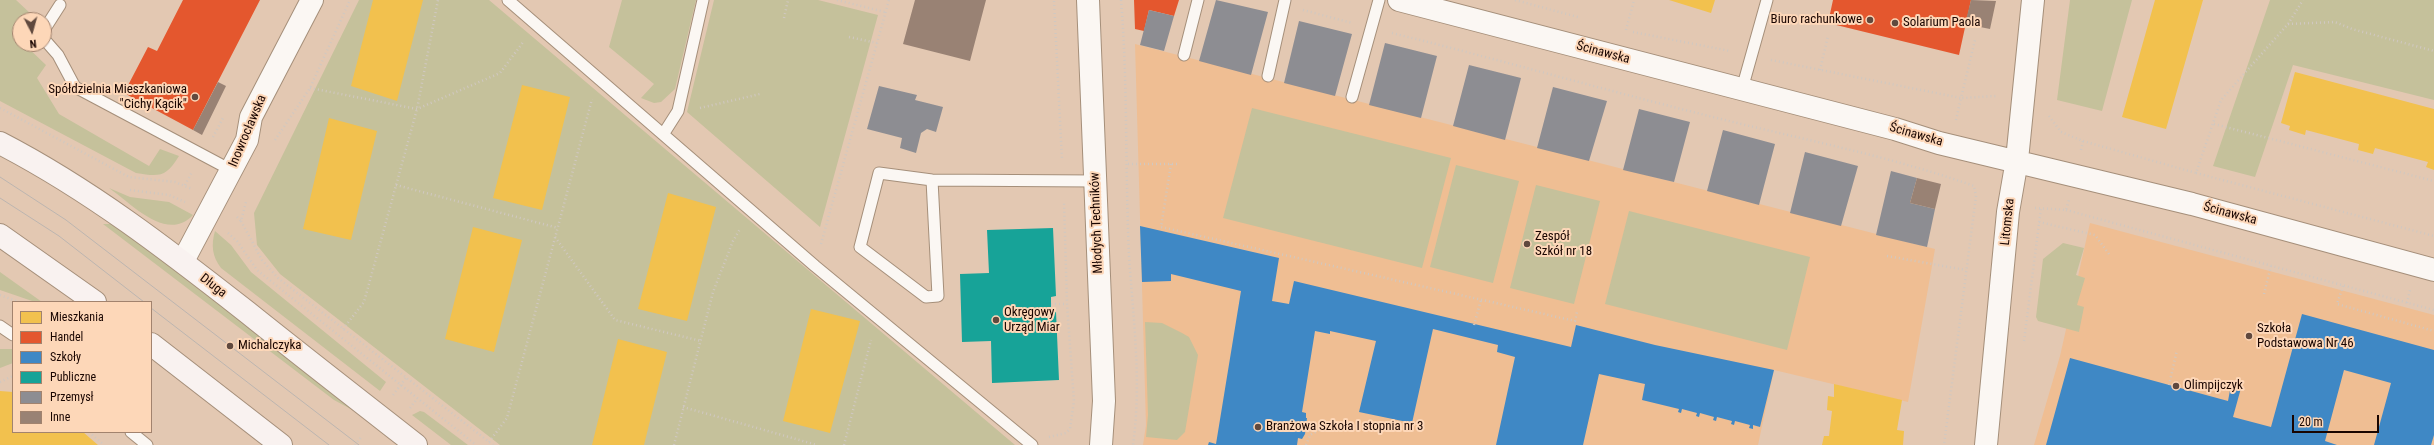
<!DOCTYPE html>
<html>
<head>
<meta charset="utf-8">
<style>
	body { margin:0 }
	#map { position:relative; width:2434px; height:445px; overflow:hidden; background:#e3c8b2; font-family:"Roboto Condensed",sans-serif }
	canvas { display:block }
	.legend { position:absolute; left:12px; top:301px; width:140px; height:132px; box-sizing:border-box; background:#fdd7b8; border:1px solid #a2836e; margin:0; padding:5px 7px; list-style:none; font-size:12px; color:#190500 }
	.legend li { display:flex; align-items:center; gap:8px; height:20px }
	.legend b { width:20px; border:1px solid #a2836e }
	.north { position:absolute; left:12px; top:12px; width:40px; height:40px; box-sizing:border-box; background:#fdd7b8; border:1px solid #a2836e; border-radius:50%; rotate:174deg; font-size:11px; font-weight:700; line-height:16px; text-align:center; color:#190500 }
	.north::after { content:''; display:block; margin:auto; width:14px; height:18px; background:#60493e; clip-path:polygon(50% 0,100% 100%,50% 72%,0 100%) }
	.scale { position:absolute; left:2292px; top:415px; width:87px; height:18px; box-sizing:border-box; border:2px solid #190500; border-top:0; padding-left:5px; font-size:12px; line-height:14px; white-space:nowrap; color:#190500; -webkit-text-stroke:3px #fdd7b8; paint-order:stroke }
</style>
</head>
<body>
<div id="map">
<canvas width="2434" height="445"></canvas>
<ul class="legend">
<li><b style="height:11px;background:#f2c14e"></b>Mieszkania</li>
<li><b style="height:11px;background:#e4572e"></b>Handel</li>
<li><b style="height:11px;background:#3f88c5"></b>Szkoły</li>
<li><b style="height:11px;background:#17a398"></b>Publiczne</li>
<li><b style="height:11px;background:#8d8d92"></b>Przemysł</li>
<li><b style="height:11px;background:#998274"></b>Inne</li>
</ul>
<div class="north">N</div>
<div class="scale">20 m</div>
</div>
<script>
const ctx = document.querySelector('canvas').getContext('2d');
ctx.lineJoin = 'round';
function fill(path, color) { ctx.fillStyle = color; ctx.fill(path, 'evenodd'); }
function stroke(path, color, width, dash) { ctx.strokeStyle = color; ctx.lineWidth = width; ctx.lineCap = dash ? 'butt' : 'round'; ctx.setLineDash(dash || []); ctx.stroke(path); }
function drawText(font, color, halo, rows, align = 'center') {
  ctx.font = font + ' "Roboto Condensed",sans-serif'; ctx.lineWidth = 4; ctx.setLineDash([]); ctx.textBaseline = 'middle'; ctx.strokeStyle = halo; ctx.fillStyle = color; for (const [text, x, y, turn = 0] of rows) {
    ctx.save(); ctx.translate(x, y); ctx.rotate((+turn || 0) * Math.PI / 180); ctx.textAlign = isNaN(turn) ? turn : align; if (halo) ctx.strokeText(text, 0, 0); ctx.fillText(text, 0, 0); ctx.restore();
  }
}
const built = new Path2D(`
	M1135,44L1935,249L1908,402L1774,370L1758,445H1143L1146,425Z
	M2090,223L2434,315V445H2034L2060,356Z`);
const green = new Path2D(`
	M0,0H16L31,14L27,20H20V31L16,36L20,40V44H24L46,65L37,78L59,114L149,166L160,149L179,156C166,177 160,177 136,173L0,101Z
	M359,0H489L1015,445H500L280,274L257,245L254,213Z
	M622,0H696L675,89L661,102L654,103L641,98L654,84L609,47Z
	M714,0H818L878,15L820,227L687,112Z
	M2070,0H2132L2102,111L2057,100Z
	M2270,0H2434V100L2293,65L2255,177L2213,166Z
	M1252,108L1451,158L1422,268L1223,218Z
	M1456,165L1519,181L1493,283L1430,267Z
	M1536,185L1600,201L1574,304L1510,288Z
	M109,188L130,197L169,202L193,215C167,243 132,204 109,188Z
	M1629,211L1810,257L1787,350L1605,304Z
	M103,224H111L173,267L360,414L334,400Z
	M215,231L231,245L251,272L386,382L380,391L221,268C212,256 211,245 215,231Z
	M2063,243L2084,248L2076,275L2085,278L2077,305L2084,307L2079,332L2038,321L2036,317L2043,259Z
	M0,272L42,302H35L0,290Z
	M1145,322L1162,323L1182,333L1189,337L1198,355L1185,432L1177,440L1146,437L1148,415Z
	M0,349H13V363L0,368Z
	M420,411L424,412L468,445H451L412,415Z`);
const homes = new Path2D(`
	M373,0H423L397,101L351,86Z
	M1669,0H1715L1711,13Z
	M2155,0H2203L2166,129L2122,117Z
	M2295,72L2434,109V170L2426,167L2428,162L2375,148L2373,154L2358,150L2359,144L2306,130L2305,135L2289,130L2290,126L2281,123Z
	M522,85L570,97L542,210L493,198Z
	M329,118L377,131L351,240L303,229Z
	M668,193L716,207L687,321L638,309Z
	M473,227L522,240L494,352L445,339Z
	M811,309L860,321L830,433L783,421Z
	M618,339L667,352L644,445H592Z
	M1834,384L1902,400L1897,430L1904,431L1903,445H1822L1824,436H1829L1832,411L1827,410L1828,396L1834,397Z
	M0,391L13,392V432H83L98,445H0Z`);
const shops = new Path2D(`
	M183,0H260L193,130L124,93L148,47L157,51Z
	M1134,0H1179L1174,16L1149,10L1144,31L1135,29Z
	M1833,0H1971L1959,55L1828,23Z`);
const schools = new Path2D(`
	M1140,226L1279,258L1272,301L1289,304L1294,281L1571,347L1576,325L1655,345L1774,370L1760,427L1753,425V429L1749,428L1750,425L1735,421L1734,425L1731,424L1732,421L1717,417L1716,421L1713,420L1714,417L1700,413L1699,417L1696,416L1697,413L1682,409L1681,413L1678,412L1679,409L1642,400L1645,384L1599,374L1583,445H1496L1515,357L1497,352L1498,345L1433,329L1412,423L1359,412L1376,341L1330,331V334L1315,331L1302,412L1306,413V418H1307L1305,434L1302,439L1298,438L1297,445H1208L1209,442L1216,444L1241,291L1171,274V281L1142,282Z
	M2302,314L2434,350V435L2431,445H2374L2391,383L2344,370L2325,441L2337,445H2046L2070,358L2228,401L2231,385L2241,388L2233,417L2271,427Z`);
const public = new Path2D(`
	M1053,228L1056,296L1051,297V311L1056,312L1059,380L992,383L991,341L962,342L960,274L989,273L987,230Z`);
const industry = new Path2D(`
	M1216,0L1268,12L1251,75L1199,61Z
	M1149,10L1174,16L1164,51L1140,45Z
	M1299,21L1352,34L1335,96L1284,83Z
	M1385,43L1437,56L1421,118L1369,105Z
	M1469,65L1521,78L1505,140L1453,126Z
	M879,86L917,95L915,100L943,107L936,132L927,129L921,133L916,153L900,148L902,138L867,129Z
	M1553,87L1607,101L1589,161L1537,148Z
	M1639,109L1690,122L1674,182L1623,170Z
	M1723,130L1775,144L1759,205L1707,191Z
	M1805,152L1858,166L1841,226L1790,213Z
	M1891,171L1917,178L1910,203L1935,209L1927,247L1876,235Z`);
const building = new Path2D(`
	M915,0H986L970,61L903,44Z
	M1971,0L1996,1L1990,29L1965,24Z
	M218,82L226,86L202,135L193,130Z
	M1917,178L1941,184L1935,209L1910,203Z`);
const path = new Path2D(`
	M837,0L885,12
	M1121,0C1128,85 1125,170 1129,255C1133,318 1142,381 1133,445
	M1515,0L1578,17
	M1054,1L1062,160
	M1303,10L1352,23
	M784,18L788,0
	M2288,24L2335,22L2352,29L2434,51
	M1626,30L1634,0
	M1633,32L1730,51
	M1392,33C1497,59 1601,89 1705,115C1795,138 1887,155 1974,186L1976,196L1944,445
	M849,37L877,43
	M1771,60L1961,98L1975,40
	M1820,70L1828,36
	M310,88L417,109L500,73L524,41
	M0,108L129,177L175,182L192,189
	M700,108L760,94
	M2049,116L2061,132L2083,141L2081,150
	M1956,120L1961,98L1997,96
	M2214,124L2434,181
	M213,137L223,118
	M275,140L310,88L350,0
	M2083,141L2196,173L2221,100L2288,24L2303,0
	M1128,164H1178
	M1171,164L1161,227L1575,321L1577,312
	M2196,173L2434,236
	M185,185L192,172
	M396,185L558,228
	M130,190L169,195L185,202
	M2035,208L2066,210L2069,200
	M2066,210L2434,310
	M237,217L241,221L246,202
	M241,221L262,260L278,278L493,445
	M2039,222L2095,235L2109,254
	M228,233L237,241L257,270L476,445
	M555,237L615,320L701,341
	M821,244L889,0
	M1887,256L1966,270
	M2343,286L2337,304L2434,331
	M2264,294L2271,266
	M0,295L19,302
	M2407,303L2410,290
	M1051,304H1066
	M1474,325L1481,300
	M343,329L364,302L417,109L438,0
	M2024,341L2041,208
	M0,382L13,376
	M2169,385L2177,350
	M393,395L406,378
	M683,407L817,445
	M410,408L417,399
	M89,432L104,445
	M1049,437L1066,433L1070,429L1074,401L1067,304L1064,201
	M489,442L507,418L592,99
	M355,445L362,436
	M674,445L713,292L733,241L740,229
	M844,445L871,340
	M1306,445L1310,435L1322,428`);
const lane = new Path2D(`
	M508,0L815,266L1032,445
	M44,30L60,5
	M44,39L58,55L75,87L231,170
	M1184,55L1198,0
	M1268,76L1285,0
	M1742,89L1767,0
	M1352,97L1379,0
	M664,133L678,111L703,0
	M932,180L938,296L926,297L860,247L879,173L932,180L1095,181
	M0,326L13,335
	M131,432L147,445`);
const street = new Path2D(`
	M1088,0L1104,401L1101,445
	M1399,0L1895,129L1939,143L2192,204L2434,270
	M183,261L247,140L251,117L312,0
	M1986,445L2008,212L2017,160L2033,0`);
const secondary = new Path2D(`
	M0,143C89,189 168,250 247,312C303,357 360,401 416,445
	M0,235L95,302
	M151,344L281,445`);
const tram = new Path2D(`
	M0,177L66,220L359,445
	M0,198L59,236L144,302
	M151,308L329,445`);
const markers = [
	[1870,20,4,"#60493e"],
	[1895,23,4,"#60493e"],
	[195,97,4,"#60493e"],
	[1527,244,4,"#60493e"],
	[996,320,4,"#60493e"],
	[2249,336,4,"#60493e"],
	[230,346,4,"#60493e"],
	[2176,386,4,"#60493e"],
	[1258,427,4,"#60493e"]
];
const poiNames = [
	["Biuro rachunkowe",1862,20,"right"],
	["Solarium Paola",1903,23],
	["Spółdzielnia Mieszkaniowa",187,90,"right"],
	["\"Cichy Kącik\"",187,105,"right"],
	["Zespół",1535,237],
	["Szkół nr 18",1535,252],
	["Okręgowy",1004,313],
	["Urząd Miar",1004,328],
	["Szkoła",2257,329],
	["Podstawowa Nr 46",2257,344],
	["Michalczyka",238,346],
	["Olimpijczyk",2184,386],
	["Branżowa Szkoła I stopnia nr 3",1266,427]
];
const streetNames = [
	["Ścinawska",1603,53,15],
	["Inowrocławska",248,131,-67],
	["Ścinawska",1916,135,16],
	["Ścinawska",2230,214,15],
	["Litomska",2008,222,-84],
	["Młodych Techników",1097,223,-92],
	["Długa",213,286,38]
];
fill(built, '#efbe93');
fill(green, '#c5c19b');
fill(homes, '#f2c14e');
fill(shops, '#e4572e');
fill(schools, '#3f88c5');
fill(public, '#17a398');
fill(industry, '#8d8d92');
fill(building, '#998274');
stroke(lane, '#a58f7a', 13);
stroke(street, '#a58f7a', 24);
stroke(secondary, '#a58f7a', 24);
stroke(path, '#d0c8c1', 2.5, [1, 3]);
stroke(lane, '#fbf7f3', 11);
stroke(street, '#fbf7f3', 22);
stroke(secondary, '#f9f2f0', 22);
stroke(tram, '#bcb5b0', 1);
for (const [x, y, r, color] of markers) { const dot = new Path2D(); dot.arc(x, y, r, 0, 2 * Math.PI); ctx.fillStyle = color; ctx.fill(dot); stroke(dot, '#fdd7b8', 1.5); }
drawText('13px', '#190500', '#fdd7b8', poiNames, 'left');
drawText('13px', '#190500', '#fdd7b8', streetNames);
</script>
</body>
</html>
